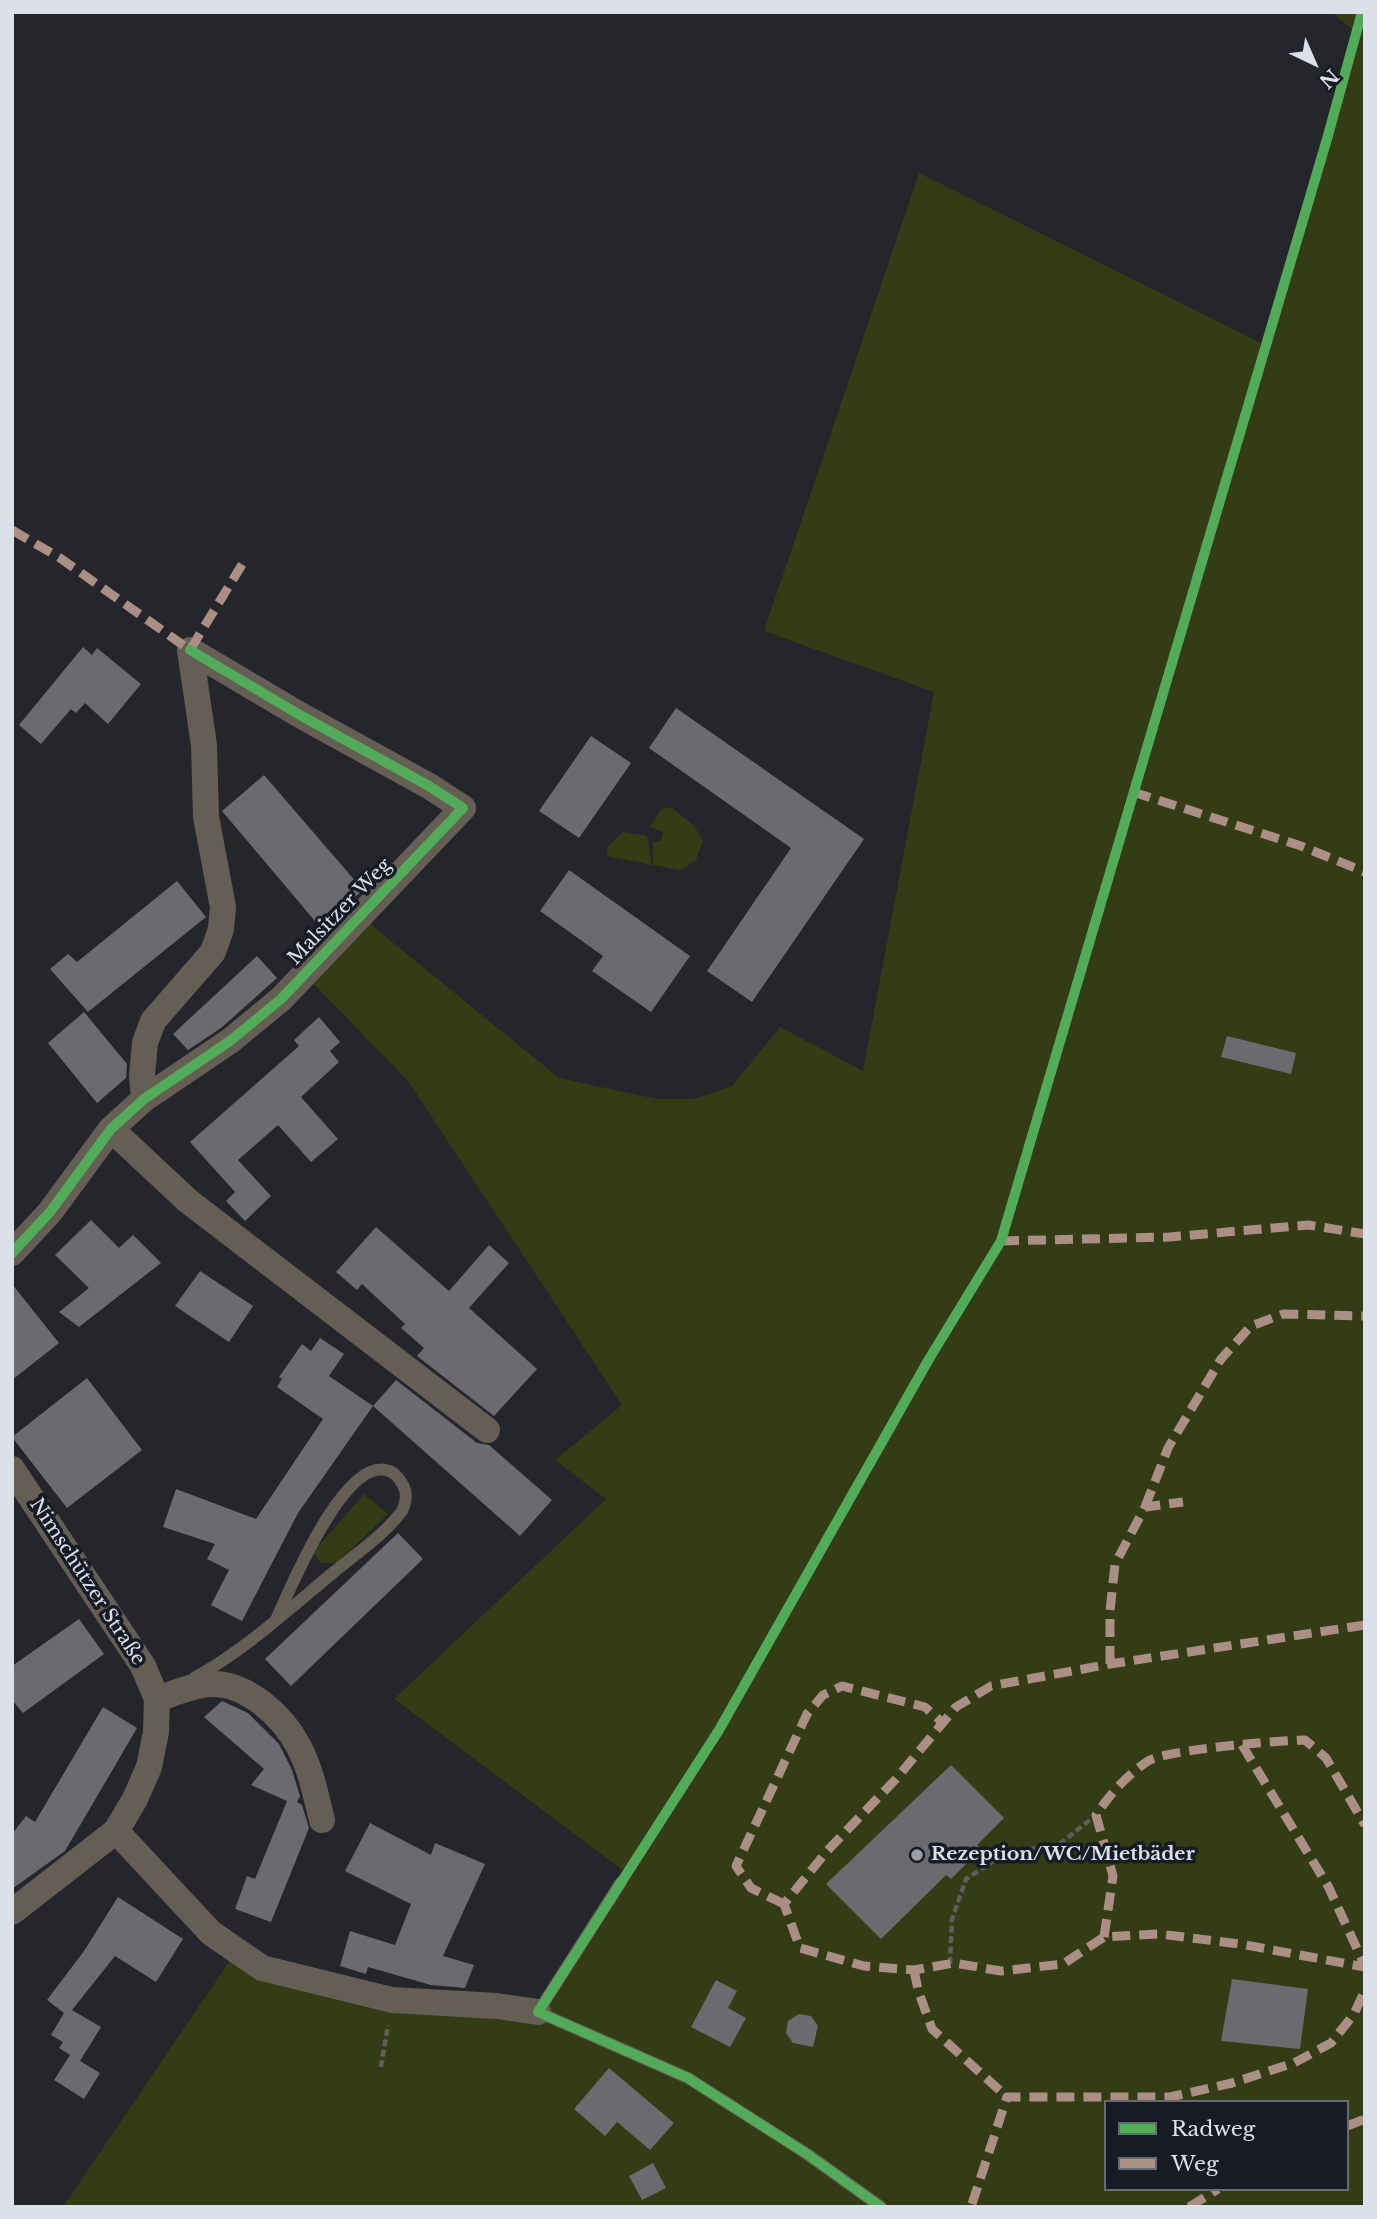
<!DOCTYPE html>
<html>
<head>
<meta charset="utf-8">
<style>
	body { margin:0 }
	#map { position:relative; width:1377px; height:2219px; overflow:hidden; background:#24262c; font-family:"Libre Baskerville",serif }
	canvas { display:block }
	.frame { position:absolute; inset:0; border:14px solid #dce0e8; pointer-events:none }
	.legend { position:absolute; left:1104px; top:2100px; width:245px; height:91px; box-sizing:border-box; background:#171b26; border:2px solid #666a74; margin:0; padding:9px 12px; list-style:none; font-size:21px; color:#dce0e8 }
	.legend li { display:flex; align-items:center; gap:14px; height:35px }
	.legend b { width:35px; border:2px solid #666a74 }
	.north { position:absolute; left:1279px; top:28px; width:70px; height:70px; -webkit-text-stroke:5px #171b26; paint-order:stroke; rotate:136deg; font-size:19px; font-weight:700; line-height:28px; text-align:center; color:#dce0e8 }
	.north::after { content:''; display:block; margin:auto; width:24px; height:32px; background:#dce0e8; clip-path:polygon(50% 0,100% 100%,50% 72%,0 100%) }
</style>
</head>
<body>
<div id="map">
<canvas width="1377" height="2219"></canvas>
<div class="frame"></div>
<ul class="legend">
<li><b style="height:9px;background:#51ab58"></b>Radweg</li>
<li><b style="height:9px;background:#ac8f84"></b>Weg</li>
</ul>
<div class="north">N</div>
</div>
<script>
const ctx = document.querySelector('canvas').getContext('2d');
ctx.lineJoin = 'round';
function fill(path, color) { ctx.fillStyle = color; ctx.fill(path, 'evenodd'); }
function stroke(path, color, width, dash) { ctx.strokeStyle = color; ctx.lineWidth = width; ctx.lineCap = dash ? 'butt' : 'round'; ctx.setLineDash(dash || []); ctx.stroke(path); }
function drawText(font, color, halo, rows, align = 'center') {
  ctx.font = font + ' "Libre Baskerville",serif'; ctx.lineWidth = 7; ctx.setLineDash([]); ctx.textBaseline = 'middle'; ctx.strokeStyle = halo; ctx.fillStyle = color; for (const [text, x, y, turn = 0] of rows) {
    ctx.save(); ctx.translate(x, y); ctx.rotate((+turn || 0) * Math.PI / 180); ctx.textAlign = isNaN(turn) ? turn : align; if (halo) ctx.strokeText(text, 0, 0); ctx.fillText(text, 0, 0); ctx.restore();
  }
}
const green = new Path2D(`
	M1331,12H1365V2207H63L233,1956L392,2000L537,2012L621,1882L625,1872L394,1699L606,1499L555,1460L622,1405L408,1081L308,978L364,919L559,1078L657,1099H694L732,1086L780,1027L863,1071L934,692L764,631L919,173L1265,345L1357,33ZM1106,2102H1347V2189H1106Z
	M671,807L694,826L703,840L696,860L681,870L653,865V842L661,841L663,832L650,827L661,809Z
	M623,832L647,836L652,865L607,856L608,846Z
	M364,1494L388,1514L337,1563H321L314,1553L318,1547Z`);
const building = new Path2D(`
	M83,647L92,655L97,648L141,684L108,724L85,703L76,713L71,709L41,744L19,725Z
	M676,708L864,839L752,1002L707,971L791,848L649,748Z
	M591,736L631,763L579,838L539,811Z
	M264,775L363,890L320,927L222,811Z
	M569,870L690,956L651,1012L592,971L603,956L540,911Z
	M177,881L206,917L88,1012L50,969L68,954L77,962Z
	M257,956L277,978L221,1028L188,1050L173,1034Z
	M84,1012L127,1064L126,1078L97,1103L48,1043Z
	M319,1017L340,1042L330,1051L339,1062L301,1097L338,1139L311,1162L278,1125L238,1160L271,1196L245,1221L226,1201L235,1192L190,1142L299,1046L294,1040Z
	M1227,1036L1296,1053L1291,1074L1221,1057Z
	M91,1220L119,1248L133,1235L161,1263L79,1327L59,1312L89,1288L55,1255Z
	M376,1227L449,1291L489,1245L509,1263L469,1308L537,1369L494,1416L417,1356L424,1348L401,1328L405,1324L362,1284L357,1290L336,1272Z
	M200,1271L253,1306L229,1342L175,1306Z
	M12,1284L59,1343L12,1380Z
	M320,1338L344,1354L329,1376L373,1406L298,1513L242,1621L211,1605L229,1570L207,1559L215,1544L163,1527L176,1489L256,1519L323,1419L277,1387L282,1379L279,1377L302,1344L311,1351Z
	M87,1378L142,1450L67,1508L12,1437Z
	M396,1380L477,1443L489,1445L552,1500L520,1536L373,1406Z
	M398,1533L423,1559L291,1686L265,1659Z
	M79,1619L104,1654L23,1713L12,1700V1666Z
	M222,1701L248,1713L279,1744L292,1770L300,1796L297,1802L302,1805L309,1828L271,1922L235,1909L247,1876L255,1879L287,1801L251,1785L264,1769L204,1717Z
	M103,1707L137,1728L65,1851L12,1889V1834L26,1816L35,1822Z
	M951,1765L1004,1818L977,1845L981,1849L951,1879L946,1875L881,1939L826,1884Z
	M370,1823L431,1855L435,1843L485,1864L443,1956L474,1965L465,1988L431,1985L368,1967L366,1974L340,1966L350,1931L395,1945L411,1904L345,1871Z
	M118,1897L183,1939L156,1982L115,1956L72,2010L101,2027L80,2061L100,2073L84,2099L54,2080L70,2055L59,2048L63,2042L51,2035L64,2013L47,2000L84,1951Z
	M1232,1979L1308,1989L1300,2049L1221,2041Z
	M716,1980L737,1991L728,2008L746,2018L730,2047L691,2027Z
	M799,2014L811,2016L818,2026L813,2047L793,2043L786,2033L788,2021Z
	M609,2068L674,2123L650,2150L617,2122L605,2136L574,2109Z
	M653,2163L666,2188L642,2200L629,2176Z`);
const path = new Path2D(`
	M950,1964L952,1919L966,1879L1003,1855L1061,1843L1096,1815
	M381,2067L388,2025`);
const lane = new Path2D(`
	M194,1678C245,1650 289,1609 334,1572C357,1553 384,1535 402,1511C405,1505 407,1497 405,1490C403,1483 396,1473 389,1471C345,1454 290,1589 276,1620
	M621,1882L538,2012L688,2078L807,2154L881,2207`);
const street = new Path2D(`
	M144,1099L142,1075L145,1043L153,1021L213,952L221,929L223,907L206,817L204,745L190,650
	M111,1129L188,1201L487,1430
	M12,1253L50,1212L111,1129L144,1099L230,1041L281,999L463,808L429,786L300,715L190,650
	M12,1469L143,1666L157,1699L156,1732L149,1767L135,1799L116,1831L12,1912
	M157,1699C173,1694 192,1685 210,1684C246,1682 283,1716 299,1747C311,1770 316,1796 322,1820
	M116,1831L211,1933L262,1968L392,2000L497,2006L538,2012`);
const quiet = new Path2D(`
	M12,530L60,558L190,650L243,563
	M1133,792L1301,846L1365,872
	M1001,1241L1169,1237L1308,1225L1365,1234
	M1145,1507L1168,1448L1221,1359L1251,1326L1283,1314L1365,1316
	M1365,1625L1110,1664L991,1686L956,1707L895,1780L827,1851L784,1904L800,1948L864,1966L914,1970L954,1963L1001,1971L1063,1964L1104,1937L1159,1934L1240,1944L1365,1967
	M1110,1664V1611L1115,1564L1145,1507L1183,1502
	M1242,1745L1328,1886L1365,1966
	M784,1904L751,1888L736,1866L807,1714L823,1695L842,1686L925,1707L943,1723
	M1104,1937L1113,1876L1096,1815C1110,1794 1127,1775 1148,1761C1165,1750 1280,1740 1305,1740L1326,1758L1365,1825
	M914,1970L918,1990L932,2029L1007,2097
	M1347,2126L1365,2119
	M972,2204L1007,2097H1170L1232,2083L1294,2063L1331,2043L1354,2014L1365,1990
	M1189,2207L1218,2189`);
const cycleway = new Path2D(`
	M12,1253L50,1212L111,1129L144,1099L230,1041L281,999L463,808L429,786L300,715L190,650
	M881,2207L807,2154L688,2078L538,2012L719,1730L929,1359L1001,1241L1327,139L1362,12`);
const markers = [
	[917,1855,7,"#9c9fa6"]
];
const streetNames = [
	["Malsitzer Weg",340,912,-46],
	["Nimschützer Straße",87,1582,57]
];
const poiNames = [
	["Rezeption/WC/Mietbäder",931,1855]
];
fill(green, '#333c14');
fill(building, '#6b6a6f');
stroke(path, '#605d5b', 4.5, [7, 3.5]);
stroke(lane, '#655e54', 12);
stroke(street, '#655e54', 26);
stroke(quiet, '#ac8f84', 9, [18, 9]);
stroke(cycleway, '#51ab58', 10);
for (const [x, y, r, color] of markers) { const dot = new Path2D(); dot.arc(x, y, r, 0, 2 * Math.PI); ctx.fillStyle = color; ctx.fill(dot); stroke(dot, '#171b26', 2.5); }
drawText('19px', '#dce0e8', '#171b26', streetNames);
drawText('bold 19px', '#dce0e8', '#171b26', poiNames, 'left');
</script>
</body>
</html>
